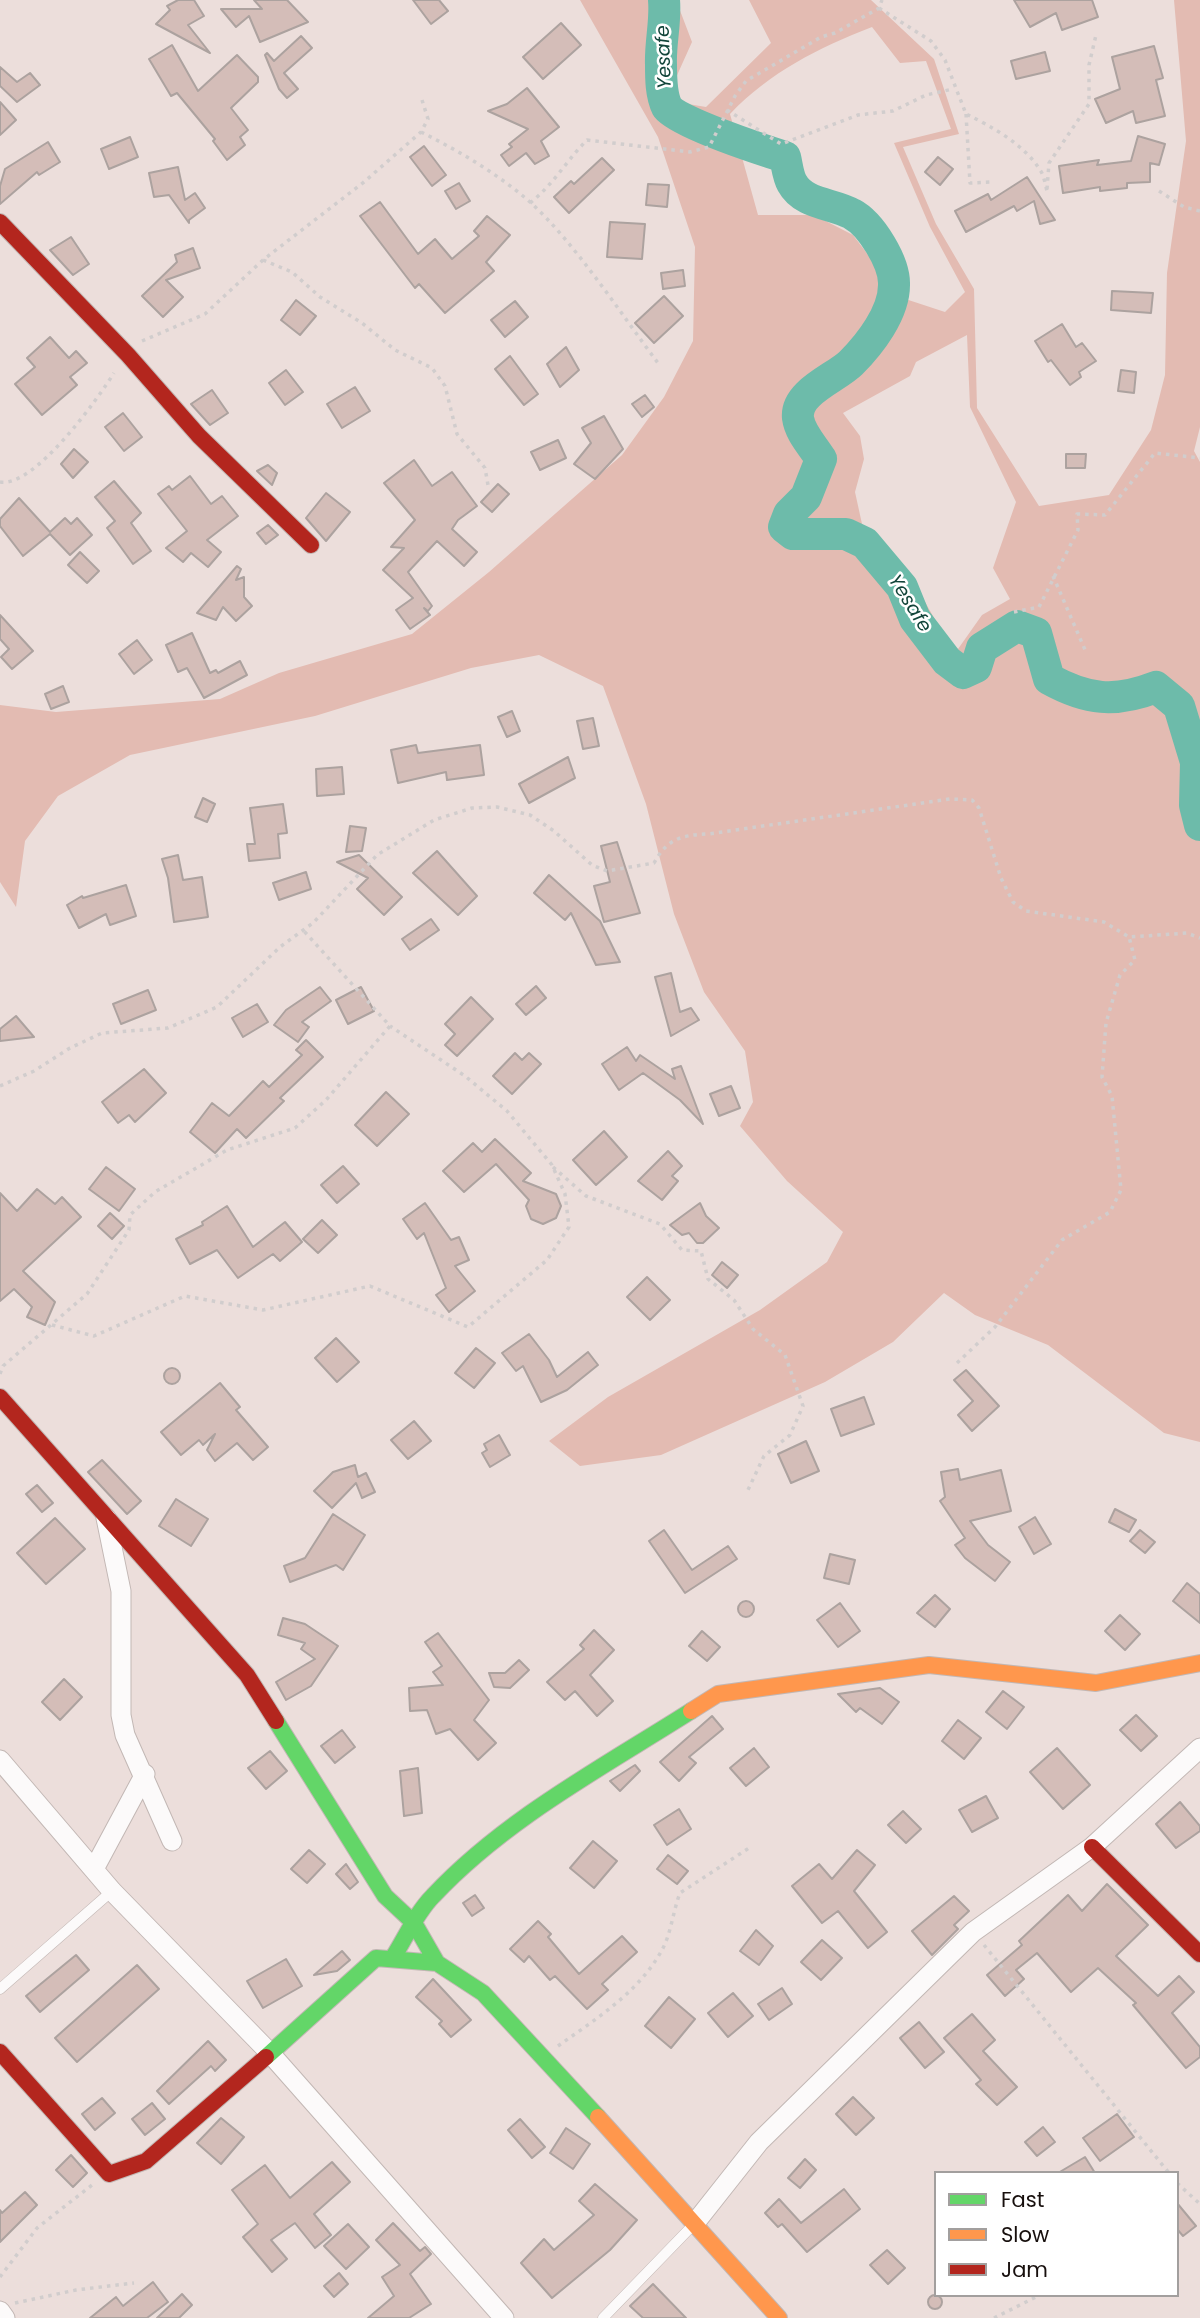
<!DOCTYPE html>
<html>
<head>
<meta charset="utf-8">
<style>
	body { margin:0 }
	#map { position:relative; width:1200px; height:2318px; overflow:hidden; background:#ecdedb; font-family:Poppins,sans-serif }
	canvas { display:block }
	.legend { position:absolute; left:934px; top:2171px; width:245px; height:126px; box-sizing:border-box; background:#fff; border:2px solid #a29f9e; margin:0; padding:9px 12px; list-style:none; font-size:21px; color:#170f0d }
	.legend li { display:flex; align-items:center; gap:14px; height:35px }
	.legend b { width:35px; border:2px solid #a29f9e }
</style>
</head>
<body>
<div id="map">
<canvas width="1200" height="2318"></canvas>
<ul class="legend">
<li><b style="height:9px;background:#63d668"></b>Fast</li>
<li><b style="height:9px;background:#ff974d"></b>Slow</li>
<li><b style="height:9px;background:#b3261e"></b>Jam</li>
</ul>
</div>
<script>
const ctx = document.querySelector('canvas').getContext('2d');
ctx.lineJoin = 'round';
function fill(path, color) { ctx.fillStyle = color; ctx.fill(path, 'evenodd'); }
function stroke(path, color, width, dash) { ctx.strokeStyle = color; ctx.lineWidth = width; ctx.lineCap = dash ? 'butt' : 'round'; ctx.setLineDash(dash || []); ctx.stroke(path); }
function drawText(font, color, halo, rows, align = 'center') {
  ctx.font = font + ' Poppins,sans-serif'; ctx.lineWidth = 5; ctx.setLineDash([]); ctx.textBaseline = 'middle'; ctx.strokeStyle = halo; ctx.fillStyle = color; for (const [text, x, y, turn = 0] of rows) {
    ctx.save(); ctx.translate(x, y); ctx.rotate((+turn || 0) * Math.PI / 180); ctx.textAlign = isNaN(turn) ? turn : align; if (halo) ctx.strokeText(text, 0, 0); ctx.fillText(text, 0, 0); ctx.restore();
  }
}
const green = new Path2D(`
	M580,0H676L692,42L674,82L682,103L706,107L771,43L749,0H871L934,59L959,134L903,147L936,224L974,289L977,408L1039,506L1109,495L1151,430L1165,375L1167,273L1186,141L1174,0H1200V427L1194,451L1200,462V1442L1164,1433L1048,1345L975,1315L944,1293L893,1342L825,1382L661,1455L580,1466L549,1441L608,1397L760,1310L827,1262L843,1232L787,1181L740,1126L753,1102L745,1051L704,992L674,914L646,804L603,686L539,655L471,668L315,716L130,755L58,796L25,841L16,907L0,882V705L56,712L220,699L279,673L412,634L489,572L622,455L664,397L693,341L695,247L658,137ZM872,27L900,63L926,61L951,129L894,143L930,227L965,292L945,312L881,291L875,264L853,235L814,215H758L730,114C770,72 818,48 872,27ZM967,335L970,407L1016,502L993,568L1010,599L982,615L958,649L949,644L905,567L862,524L855,492L864,459L860,436L843,413L910,376L916,362Z`);
const river = new Path2D(`
	M664,0C666,22 660,43 661,65C661,78 661,95 667,107C674,121 766,151 785,157C787,165 788,176 792,183C804,205 833,203 852,214C871,224 895,263 894,285C894,313 870,344 851,363C836,378 795,392 798,418C800,433 813,446 821,459L806,497L789,514L784,527L793,534H846L865,543L902,587L915,619L947,661L963,673L976,667L982,648L1017,626L1036,633L1049,679C1087,700 1115,703 1156,687L1179,706L1196,762L1195,805L1200,825`);
const building = new Path2D(`
	M178,0H194L204,16L188,25L210,53L156,24L170,10L167,6Z
	M254,0H287L308,22L260,42L249,16L236,27L221,9H262Z
	M413,0H439L448,11L431,24Z
	M1014,0H1092L1098,17L1062,30L1056,13L1030,27Z
	M561,23L581,45L543,79L523,57Z
	M301,36L312,48L284,73L298,89L287,98L279,89L265,55L267,53L274,61Z
	M172,45L198,91L237,55L258,77V82L231,108L248,130L240,137L245,145L227,160L213,141L215,139L177,93L171,96L149,59Z
	M1154,46L1163,78L1156,80L1165,116L1136,123L1133,111L1106,123L1095,99L1120,89L1112,57Z
	M1045,52L1050,71L1016,79L1011,61Z
	M0,67L17,82L30,73L40,85L17,102L0,86Z
	M527,88L559,127L541,141L549,156L535,164L526,153L509,166L501,155L512,147L509,144L528,129L488,111L507,104Z
	M0,102L16,120L0,135Z
	M1138,136L1165,144L1159,165L1150,163V182L1127,183V188L1100,191V187L1063,193L1059,166L1099,160L1097,165L1131,161Z
	M130,137L138,157L109,169L101,149Z
	M48,142L60,162L39,175L37,172L0,204V186L5,169Z
	M424,146L446,175L432,186L410,157Z
	M938,157L953,169L940,185L925,172Z
	M602,158L614,170L569,213L554,197L571,181L574,184Z
	M178,167L185,200L195,193L205,208L189,220V223L169,195L154,197L149,173Z
	M1027,177L1055,220L1040,224L1034,201L1017,211L1014,206L966,232L955,211L988,194L991,200Z
	M459,183L470,201L456,209L445,191Z
	M648,184L669,185L667,207L646,205Z
	M380,202L418,254L435,239L452,259L479,236L474,231L487,216L510,235L486,262L494,271L445,313L419,284L415,288L360,216Z
	M610,222L645,224L642,259L607,257Z
	M71,237L89,264L73,275L50,250Z
	M193,248L200,268L166,280L183,297L163,317L142,296L177,262L175,255Z
	M683,270L685,286L663,289L661,273Z
	M1112,291L1153,293L1151,313L1111,310Z
	M664,296L683,316L654,343L635,323Z
	M296,300L316,316L300,335L281,320Z
	M515,301L528,317L505,337L491,320Z
	M1062,324L1076,347L1082,343L1096,361L1079,372L1081,377L1070,385L1051,360L1048,362L1035,341Z
	M50,337L69,358L76,351L87,363L70,377L77,385L42,415L15,384L35,367L27,358Z
	M566,347L579,370L560,387L547,364Z
	M510,356L538,394L524,405L495,369Z
	M286,370L303,392L285,405L269,383Z
	M1121,370L1136,372L1134,393L1118,391Z
	M355,387L370,411L342,428L327,404Z
	M212,390L228,413L210,425L191,404Z
	M645,395L654,407L642,417L632,404Z
	M123,413L142,437L124,451L105,427Z
	M604,416L623,449L595,479L574,464L591,443L582,428Z
	M558,440L566,458L540,470L531,452Z
	M74,449L88,462L73,478L61,464Z
	M1066,454H1086L1085,468H1066Z
	M414,460L432,486L452,472L477,506L458,520L452,529L477,552L464,566L437,541L408,572L432,606L428,611L424,608L430,615L410,629L396,610L413,598L383,570L404,548L391,547L415,520L384,483Z
	M268,465L277,473L272,485L257,471Z
	M190,476L211,504L222,496L238,516L207,540L221,552L208,567L191,553L183,562L166,548L187,531L158,494L169,486L172,490Z
	M114,481L141,513L131,523L151,551L133,564L107,528L115,521L95,497Z
	M498,484L509,494L492,512L481,502Z
	M326,493L350,512L326,541L306,518Z
	M19,498L50,532L65,518L71,524L77,518L92,535L70,555L50,534L23,556L0,526V519Z
	M268,525L278,535L266,544L257,533Z
	M80,552L99,571L87,583L68,565Z
	M237,566L241,569L236,580L244,577V597L252,606L236,621L223,607L216,620L197,613Z
	M0,615L33,651L12,669L1,657L9,649L0,639Z
	M192,633L210,673L216,670L218,673L240,661L247,675L204,698L187,668L178,672L166,645Z
	M137,640L152,660L134,674L119,654Z
	M63,686L69,702L51,709L45,694Z
	M512,711L520,731L507,737L498,717Z
	M593,718L599,746L583,749L577,721Z
	M416,745L418,753L480,745L484,775L447,780L446,772L398,783L391,750Z
	M568,757L575,778L529,803L519,784Z
	M342,767L344,794L317,796L316,769Z
	M203,798L215,804L207,822L195,817Z
	M283,804L287,833L278,834L280,858L249,861L247,844H255L250,808Z
	M350,826L366,828L362,851L346,852Z
	M617,842L640,913L604,922L594,886L610,882L601,846Z
	M437,851L477,896L458,915L413,873Z
	M178,855L183,880L202,877L208,917L174,922L168,878L162,859Z
	M359,855L402,897L384,915L357,889L368,878L337,862Z
	M306,872L311,889L279,900L273,883Z
	M549,875L600,921L620,962L596,965L571,913L565,920L534,893Z
	M126,885L136,916L110,925L106,914L79,928L67,905L82,896L83,898Z
	M431,919L439,930L410,950L402,939Z
	M671,973L680,1012L691,1008L699,1020L671,1036L655,977Z
	M536,986L546,998L526,1015L516,1004Z
	M320,987L331,1001L302,1022L309,1027L298,1042L274,1025L286,1010Z
	M361,987L374,1011L348,1024L336,1000Z
	M148,990L156,1010L121,1024L113,1004Z
	M471,997L493,1019L457,1056L445,1045L455,1034L445,1024Z
	M257,1004L268,1022L243,1037L232,1018Z
	M16,1016L34,1037L0,1041V1029Z
	M306,1040L323,1057L280,1098L284,1101L246,1138L237,1129L215,1153L190,1132L212,1103L229,1116L263,1081L269,1087L302,1055L296,1050Z
	M627,1047L636,1061L640,1055L675,1079L672,1069L681,1066L703,1124L680,1100L643,1073L619,1090L602,1064Z
	M515,1053L522,1060L529,1053L541,1064L512,1094L493,1076Z
	M144,1069L166,1093L135,1122L129,1115L118,1123L102,1102Z
	M731,1086L740,1108L719,1116L710,1094Z
	M386,1092L409,1114L377,1146L355,1125Z
	M604,1131L627,1157L596,1185L573,1160Z
	M495,1139L531,1173L523,1181L556,1194L561,1206L556,1218L543,1224L531,1219L526,1206L529,1200L496,1164L464,1192L443,1171L473,1143L482,1152Z
	M668,1151L682,1166L672,1176L678,1181L662,1200L638,1181Z
	M343,1166L359,1184L337,1203L321,1185Z
	M106,1167L135,1189L119,1211L89,1189Z
	M37,1189L55,1204L62,1197L81,1217L23,1271L55,1302L45,1325L27,1317L32,1307L14,1289L0,1301V1193L17,1211Z
	M425,1203L451,1240L459,1237L469,1260L455,1266L475,1291L449,1312L436,1295L446,1288L424,1233L417,1239L403,1219Z
	M700,1203L706,1216L719,1228L703,1243H697L689,1233L682,1235L670,1225Z
	M227,1206L253,1247L285,1222L302,1242L280,1261L273,1254L238,1278L217,1250L190,1264L176,1239L203,1225L202,1222Z
	M110,1213L124,1226L112,1239L98,1226Z
	M322,1220L337,1235L318,1253L303,1239Z
	M722,1262L738,1275L727,1288L712,1275Z
	M647,1277L670,1300L650,1320L627,1297Z
	M529,1334L549,1360L557,1377L588,1352L598,1365L567,1390L541,1402L523,1366L516,1371L502,1353Z
	M336,1338L359,1362L337,1382L315,1358Z
	M476,1348L495,1363L474,1388L455,1373Z
	M164 1376a8 8 0 1 1 16 0a8 8 0 1 1-16 0Z
	M966,1370L999,1406L972,1431L958,1415L973,1401L954,1380Z
	M220,1383L240,1407L236,1410L268,1447L253,1460L237,1443L215,1461L207,1450L215,1434L203,1445L199,1440L181,1455L161,1432Z
	M864,1397L874,1424L841,1436L831,1409Z
	M414,1421L431,1441L408,1459L391,1440Z
	M499,1435L510,1455L490,1467L482,1453L487,1450L484,1444Z
	M806,1441L819,1471L791,1483L778,1454Z
	M102,1460L141,1501L127,1514L88,1472Z
	M355,1465L358,1477L366,1473L375,1492L362,1498L356,1483L332,1508L314,1491L333,1472Z
	M958,1469L960,1480L1001,1470L1011,1511L970,1521L988,1545L1010,1562L995,1581L965,1558L955,1545L965,1538L940,1501L945,1497L941,1472Z
	M37,1485L53,1503L42,1512L26,1494Z
	M176,1499L208,1519L191,1546L159,1526Z
	M1115,1509L1136,1520L1129,1532L1109,1522Z
	M333,1514L365,1535L343,1570L336,1565L290,1582L284,1566L305,1558Z
	M1035,1517L1051,1544L1034,1554L1019,1527Z
	M55,1518L85,1549L46,1584L17,1553Z
	M664,1530L692,1570L728,1546L737,1559L685,1593L649,1541Z
	M1140,1530L1155,1542L1145,1553L1130,1541Z
	M830,1554L855,1560L849,1584L824,1578Z
	M1187,1583L1200,1594V1623L1173,1601Z
	M935,1595L950,1609L935,1627L917,1613Z
	M738 1609a8 8 0 1 1 16 0a8 8 0 1 1-16 0Z
	M840,1603L860,1631L838,1647L817,1620Z
	M1120,1615L1140,1634L1125,1650L1105,1631Z
	M283,1618L305,1624L338,1646L311,1686L286,1700L276,1682L315,1659L301,1649L305,1643L278,1635Z
	M594,1630L614,1650L590,1675L613,1701L597,1716L575,1691L565,1700L547,1682L584,1649L580,1645Z
	M702,1631L720,1647L707,1661L689,1646Z
	M438,1633L489,1700L474,1720L496,1743L478,1760L450,1729L436,1734L427,1710L410,1711L409,1688L443,1685L433,1672L442,1666L425,1642Z
	M519,1660L529,1670L510,1688L494,1687L489,1673H505Z
	M64,1679L82,1697L60,1720L42,1702Z
	M880,1688L899,1702L882,1724L860,1708L856,1712L838,1694Z
	M1003,1691L1024,1707L1007,1729L986,1712Z
	M1136,1715L1157,1736L1141,1751L1120,1730Z
	M712,1716L723,1729L689,1757L696,1763L679,1781L660,1762Z
	M958,1720L981,1738L964,1759L942,1741Z
	M342,1730L355,1747L335,1763L321,1746Z
	M754,1748L769,1767L746,1786L730,1768Z
	M1057,1748L1090,1785L1063,1809L1030,1772Z
	M270,1751L287,1771L266,1789L248,1768Z
	M635,1765L640,1771L620,1791L610,1781Z
	M418,1768L422,1813L404,1816L400,1771Z
	M986,1796L998,1818L972,1832L959,1810Z
	M1180,1802L1200,1826V1831L1176,1848L1156,1824Z
	M679,1809L691,1829L667,1845L654,1825Z
	M903,1811L921,1829L906,1843L888,1825Z
	M593,1841L617,1861L594,1888L570,1868Z
	M309,1850L325,1864L307,1883L291,1869Z
	M857,1850L875,1865L854,1891L887,1932L868,1948L838,1911L822,1923L792,1886L819,1864L832,1879Z
	M668,1855L688,1871L677,1884L657,1869Z
	M346,1864L358,1882L350,1889L336,1874Z
	M1107,1884L1148,1925L1116,1956L1158,1996L1179,1976L1194,1992L1172,2013L1200,2047V2057L1186,2068L1133,2005L1136,2003L1098,1968L1071,1992L1037,1953L1016,1970L1024,1979L1005,1996L987,1975L1022,1945L1019,1941L1068,1895L1082,1911Z
	M475,1895L484,1908L472,1916L463,1903Z
	M954,1896L969,1911L954,1925L958,1929L932,1955L912,1931Z
	M538,1921L551,1934L548,1937L579,1974L622,1936L637,1952L602,1984L608,1990L587,2009L555,1976L550,1980L529,1956L524,1962L510,1949Z
	M756,1930L773,1946L759,1965L740,1951Z
	M822,1940L842,1958L821,1980L801,1962Z
	M342,1951L350,1960L337,1971L314,1975Z
	M76,1955L89,1970L40,2012L26,1996Z
	M286,1959L302,1986L263,2008L247,1981Z
	M137,1965L159,1989L77,2062L55,2038Z
	M433,1979L471,2020L451,2037L439,2024L442,2021L416,1997Z
	M782,1988L792,2004L769,2020L758,2004Z
	M733,1993L753,2016L728,2037L708,2013Z
	M669,1997L695,2019L671,2048L645,2026Z
	M972,2014L995,2040L983,2051L1017,2087L997,2105L976,2084L981,2080L944,2038Z
	M919,2022L944,2052L925,2068L900,2038Z
	M208,2041L226,2060L215,2071L211,2066L169,2104L157,2091Z
	M853,2097L874,2118L856,2135L836,2114Z
	M102,2098L115,2113L95,2130L82,2114Z
	M152,2103L165,2119L145,2135L132,2119Z
	M1117,2114L1134,2137L1100,2161L1083,2138Z
	M221,2118L244,2137L221,2164L197,2143Z
	M520,2119L545,2147L532,2158L508,2130Z
	M1043,2127L1055,2142L1037,2156L1025,2142Z
	M566,2128L590,2144L573,2169L550,2153Z
	M71,2155L87,2173L73,2187L56,2170Z
	M1085,2157L1095,2173H1058Z
	M805,2159L816,2170L800,2188L788,2178Z
	M332,2162L350,2182L314,2214L331,2235L315,2248L295,2223L271,2240L287,2259L272,2272L243,2237L258,2224L232,2190L265,2165L290,2198Z
	M595,2184L637,2220L610,2250L552,2298L521,2263L544,2239L554,2250L594,2215L579,2201Z
	M844,2189L860,2209L807,2252L782,2224L778,2227L765,2213L779,2199L801,2223Z
	M25,2192L37,2205L0,2242V2210L2,2213Z
	M1177,2203L1196,2226L1183,2236L1177,2229Z
	M393,2223L420,2251L425,2247L431,2254L410,2274L431,2304L409,2318H368L394,2296L382,2277L400,2265L376,2240Z
	M348,2224L369,2247L346,2269L324,2246Z
	M887,2250L905,2268L888,2284L870,2265Z
	M339,2273L348,2284L334,2297L324,2286Z
	M153,2282L168,2302L147,2318H90L116,2297L123,2306Z
	M653,2284L686,2318H643L630,2306Z
	M182,2294L192,2305L179,2318H157Z
	M928 2302a7 7 0 1 1 14 0a7 7 0 1 1-14 0Z`);
const path = new Path2D(`
	M879,8L931,41L945,60L966,114C991,126 1025,145 1040,170C1044,175 1045,184 1047,191
	M727,110L781,144L858,115L893,111L926,95L953,89
	M966,114L970,183L991,182
	M421,132C459,151 498,174 530,202C575,243 621,314 658,363
	M1047,189L1049,163L1089,104V65L1096,35
	M1159,191L1184,207L1200,211
	M530,203C553,185 567,160 587,140L690,152L709,147L735,96L746,81L821,37L835,33L879,8L882,0
	M263,260L292,272L320,297L362,323L395,350L432,368L445,386L457,434L485,468L488,485
	M142,341L205,314L263,260L364,182L421,132L428,119L422,100
	M0,482C34,488 97,400 114,373
	M1053,576L1086,652
	M1014,612L1039,607L1078,530L1077,514L1105,515L1155,453L1200,458
	M0,1086L34,1071L70,1048L102,1033L168,1028L217,1007L280,947L313,923L377,855L434,820L472,808L497,807L530,815L554,831L592,865L607,871L654,863C667,839 681,835 708,834L950,799L972,800L979,808L1001,878L1013,902L1026,911L1104,922L1129,937L1187,933L1200,938
	M553,1167L586,1196L660,1224L682,1250L701,1251L708,1279L734,1300L753,1329L785,1355L803,1406L790,1435L764,1456L747,1492
	M52,1325L94,1336L185,1296L263,1310L370,1286L468,1327L547,1260L569,1227L565,1194L552,1165L507,1111L465,1076L390,1026
	M957,1363L995,1327L1062,1240L1110,1212L1121,1190L1112,1096L1102,1077L1106,1023L1120,975L1135,960L1129,937
	M0,1374L3,1366L87,1294L129,1230L130,1215L155,1192L227,1150L295,1128L326,1100L390,1026L303,930
	M984,1945L1169,2173
	M558,2046C596,2019 639,1992 662,1950C671,1934 673,1911 680,1893L749,1848
	M1177,2183L1200,2204
	M0,2277L37,2228L92,2185
	M15,2303L76,2290L134,2283
	M994,2318L1040,2295`);
const lane = new Path2D(`
	M0,1989L112,1891
	M603,2318L695,2223`);
const street = new Path2D(`
	M106,1518L121,1591V1715L125,1735L172,1841
	M0,1760L112,1891L269,2052L504,2318
	M94,1869L145,1774
	M695,2223L759,2142L973,1932L1092,1847L1200,1748
	M0,2311L5,2318`);
const fast = new Path2D(`
	M276,1721L385,1896L414,1923L437,1963
	M392,1959C405,1939 416,1913 433,1896C505,1819 603,1767 691,1711
	M266,2057L376,1958L437,1963L483,1993L598,2117`);
const slow = new Path2D(`
	M691,1711L718,1694L929,1665L1096,1683L1200,1663
	M598,2117L779,2318`);
const jam = new Path2D(`
	M0,222L128,355L199,436L311,545
	M0,1397L247,1675L276,1721
	M1092,1847L1200,1954
	M0,2052L109,2174L146,2161L266,2057`);
const waterNames = [
	["Yesafe",665,57,-92],
	["Yesafe",909,604,58]
];
fill(green, '#e3bbb2');
stroke(river, '#6dbbaa', 32);
fill(building, '#d4bdb8');
stroke(building, '#aca29f', 2);
stroke(lane, '#c2b7b4', 11);
stroke(street, '#c2b7b4', 21);
stroke(fast, '#c2b7b4', 18);
stroke(slow, '#c2b7b4', 18);
stroke(jam, '#c2b7b4', 18);
stroke(path, '#d1cdcd', 3.5, [3.5, 5]);
stroke(lane, '#fcfafa', 10);
stroke(street, '#fcfafa', 19);
stroke(fast, '#63d668', 16);
stroke(slow, '#ff974d', 16);
stroke(jam, '#b3261e', 16);
drawText('italic 19px', '#12453a', '#fff', waterNames);
</script>
</body>
</html>
